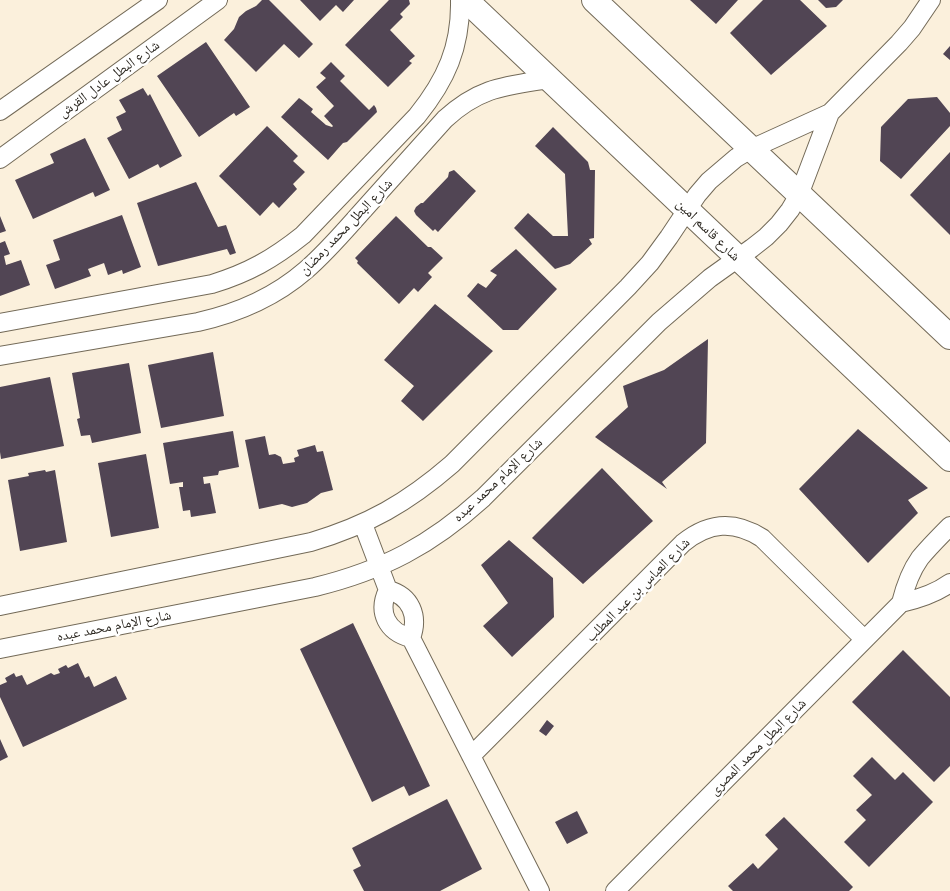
<!DOCTYPE html>
<html>
<head>
<meta charset="utf-8">
<style>
	body { margin:0 }
	canvas { display:block; background:#fbf0dc }
</style>
</head>
<body>
<canvas width="950" height="891"></canvas>
<script>
const ctx = document.querySelector('canvas').getContext('2d');
ctx.lineJoin = 'round';
function fill(path, color) { ctx.fillStyle = color; ctx.fill(path, 'evenodd'); }
function stroke(path, color, width, dash) { ctx.strokeStyle = color; ctx.lineWidth = width; ctx.lineCap = dash ? 'butt' : 'round'; ctx.setLineDash(dash || []); ctx.stroke(path); }
function drawText(font, color, halo, rows, align = 'center') {
  ctx.font = font + ' "Roboto Serif","Noto Naskh Arabic",serif'; ctx.lineWidth = 5; ctx.setLineDash([]); ctx.textBaseline = 'middle'; ctx.strokeStyle = halo; ctx.fillStyle = color; for (const [text, x, y, turn = 0] of rows) {
    ctx.save(); ctx.translate(x, y); ctx.rotate((+turn || 0) * Math.PI / 180); ctx.textAlign = isNaN(turn) ? turn : align; if (halo) ctx.strokeText(text, 0, 0); ctx.fillText(text, 0, 0); ctx.restore();
  }
}
const building = new Path2D(`
	M262,0H269L313,44L299,58L284,44L256,72L224,40L234,29L239,17L246,11L256,6Z
	M300,0H354L343,12L336,5L320,21Z
	M389,0H409L410,4L400,14L403,17L390,30L415,56L409,61L412,63L388,87L345,45Z
	M690,0H738L716,24Z
	M763,0H800L827,26L771,75L730,33Z
	M818,0H843L836,7L826,8Z
	M206,42L250,107L236,116L234,113L199,137L157,76Z
	M950,46V60L943,54Z
	M331,62L345,76L340,81L369,110L374,105L376,108L377,112L347,142L343,143L328,160L281,117L299,98L302,100L313,109L311,112L326,125L332,127L333,126L324,116L334,106L316,87L326,78L320,73Z
	M143,88L148,96L150,94L182,156L160,168L158,164L129,179L107,138L122,130L116,117L126,112L119,100Z
	M937,97L950,113V126L901,179L880,161L881,127L908,99Z
	M267,126L298,156L293,161L305,172L293,184L297,189L279,208L273,202L260,216L219,176Z
	M553,127L588,162L590,170H595L594,238L589,239L592,244L570,264L555,269L514,228L528,213L553,236H568L565,174L535,146Z
	M85,138L110,190L95,197L93,192L33,219L15,180L54,163L50,154Z
	M950,152V235L910,195Z
	M454,170L476,191L438,232L435,229L433,231L416,215L414,211L416,207L421,203H423L448,177L449,172Z
	M196,182L218,227L226,225L236,253L230,255L227,249L158,266L137,203Z
	M122,215L141,267L123,274L122,270L108,275L104,263L88,269L91,276L55,289L46,265L60,260L53,240Z
	M0,216L6,231L0,233Z
	M396,216L428,247H431L443,258L428,273L432,277L418,292L414,288L399,304L357,263L358,261L355,258Z
	M5,241L10,254L4,256L6,265L21,260L30,285L0,296V243Z
	M516,249L557,289L518,330H503L467,296L478,283L486,288L497,275L490,271Z
	M435,304L493,351L423,421L401,401L414,386L384,360Z
	M708,339L706,443L662,482L667,489L595,437L628,407L623,386L664,370Z
	M213,352L224,416L161,428L148,365Z
	M129,363L141,433L92,443L90,435L81,436L77,419L80,418L72,373Z
	M50,377L64,446L1,459L0,452V387Z
	M858,429L928,488L908,500L918,513L868,563L799,489Z
	M233,431L239,467L219,471L218,475L203,477L204,484L210,483L216,513L191,517L190,510L183,511L179,487H183V482L170,484L163,443Z
	M265,436L269,455L275,454L281,457L283,464L295,462L294,458L299,456L297,450L315,445L317,452L323,451L333,490L321,493L307,503L292,507L282,504L259,509L245,440Z
	M146,454L159,528L111,537L98,463Z
	M602,468L653,521L583,584L532,538Z
	M45,470L46,472L55,470L67,542L20,551L8,480L29,476L28,473Z
	M509,540L553,578L554,617L512,657L483,626L508,603L481,565Z
	M353,623L430,786L409,796L404,786L372,802L300,649Z
	M903,650L950,697V766L934,782L852,702Z
	M78,663L85,678L89,676L94,687L116,676L127,699L23,747L0,697V685L7,682L5,678L14,673L16,677L22,675L27,685L51,673L54,675L60,673L58,669L66,665L68,668Z
	M547,720L554,726L546,736L539,731Z
	M0,739L8,757L0,761Z
	M872,757L895,780L903,772L933,802L869,867L844,842L866,820L856,810L872,795L853,776Z
	M447,799L482,869L440,891H364L353,870L361,866L352,848Z
	M577,811L588,833L567,844L555,822Z
	M784,817L853,887L849,891H733L728,886L753,863L758,869L778,849L765,835Z`);
const minor = new Path2D(`
	M0,111L158,0
	M0,159L218,0
	M0,323L212,284C248,273 273,259 303,235L417,116C446,80 461,47 460,0
	M0,356L198,322C238,313 275,297 306,270C328,251 347,228 366,207C392,178 419,148 445,119C480,87 505,86 549,79
	M363,524L388,590C377,612 387,632 411,638
	M388,590C411,596 419,616 411,638L540,891
	M901,603C919,599 935,594 950,583
	M0,606L311,542C368,525 407,503 452,464L628,287L650,263L669,237L697,195L709,181L736,158L751,149L830,113L899,43L912,28L931,0
	M0,649L315,587C384,570 431,545 483,498L659,322L710,278L752,248L766,237L779,224L790,210L799,195L830,113
	M471,756L683,543C709,522 734,520 762,538L864,639
	M615,891L901,603C905,587 910,572 920,558C929,547 940,536 950,526`);
const secondary = new Path2D(`
	M466,0L950,459
	M594,0L950,337`);
const streetNames = [
	["شارع البطل عادل القرش",109,79,-36],
	["شارع البطل محمد رمضان",346,227,-46],
	["شارع قاسم امين",708,230,44],
	["شارع الإمام محمد عبده",498,480,-43],
	["شارع العباس بن عبد المطلب",638,590,-45],
	["شارع الإمام محمد عبده",114,626,-11],
	["شارع البطل محمد المصرى",758,747,-45]
];
fill(building, '#514554');
stroke(minor, '#736a58', 20);
stroke(secondary, '#736a58', 26);
stroke(minor, '#fff', 18);
stroke(secondary, '#fff', 24);
drawText('14px', '#2b2720', '#fff', streetNames);
</script>
</body>
</html>
